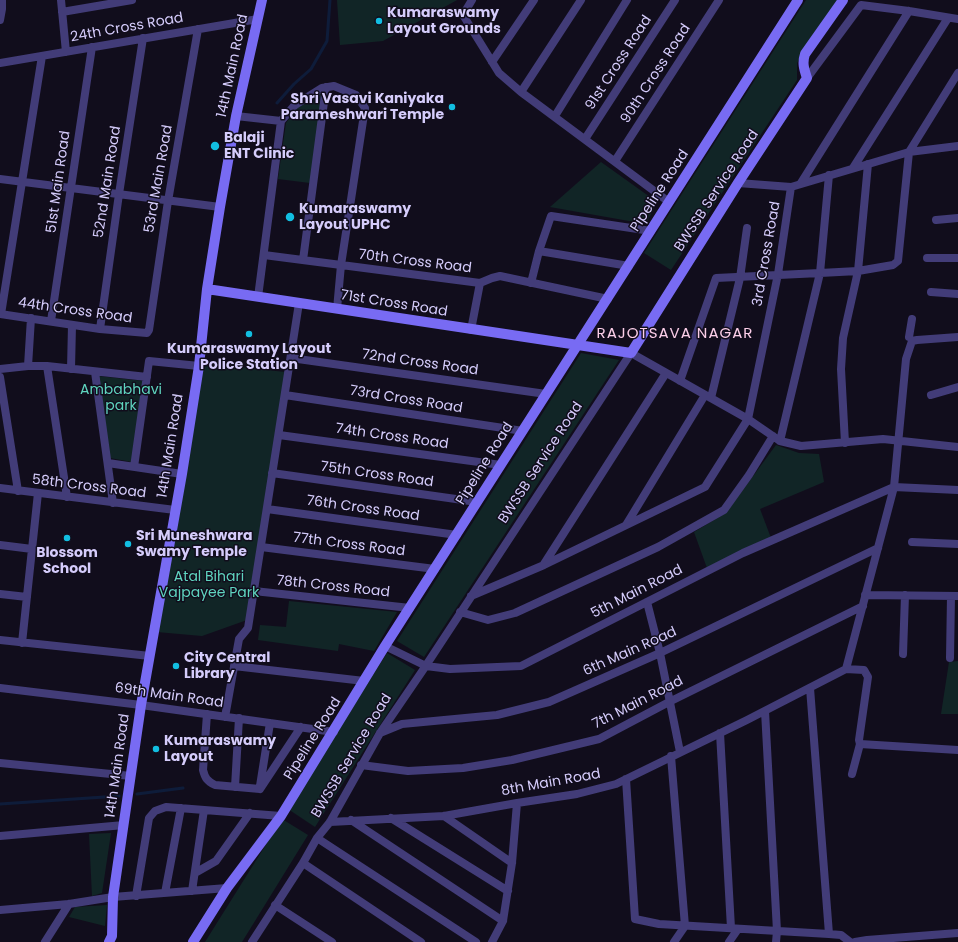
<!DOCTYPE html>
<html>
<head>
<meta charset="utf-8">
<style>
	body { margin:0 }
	canvas { display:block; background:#110d1c }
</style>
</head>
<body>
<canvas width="958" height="942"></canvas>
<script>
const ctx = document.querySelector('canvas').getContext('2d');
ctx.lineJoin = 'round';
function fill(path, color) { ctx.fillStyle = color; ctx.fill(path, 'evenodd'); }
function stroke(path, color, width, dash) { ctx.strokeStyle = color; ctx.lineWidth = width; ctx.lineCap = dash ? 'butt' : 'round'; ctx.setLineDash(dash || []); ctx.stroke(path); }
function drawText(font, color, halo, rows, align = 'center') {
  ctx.font = font + ' Poppins,sans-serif'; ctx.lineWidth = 3; ctx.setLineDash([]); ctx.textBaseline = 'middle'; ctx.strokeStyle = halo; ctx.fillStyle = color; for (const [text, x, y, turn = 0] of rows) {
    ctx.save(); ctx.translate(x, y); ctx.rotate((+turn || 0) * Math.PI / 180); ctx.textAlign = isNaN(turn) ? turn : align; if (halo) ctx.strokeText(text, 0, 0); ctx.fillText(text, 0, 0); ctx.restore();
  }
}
const green = new Path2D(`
	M337,0H457L383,41L340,45Z
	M806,0H838L797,63V80L671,270L644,253Z
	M323,91L310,183L278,179L286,123L297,108Z
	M601,162L657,202L646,224L550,207Z
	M581,353L619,360L424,657L397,641Z
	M204,363L285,372L247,620L202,636L157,632Z
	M98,376L143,381L132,462L110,458Z
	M776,445L799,453L819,454L824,482L760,509L771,538L707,568L694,532L726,513Z
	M289,601L397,612L374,651L339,644L338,651L258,640L260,625L286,627Z
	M387,653L415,670L315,827L288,809Z
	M958,661V714H941L949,662Z
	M282,819L308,835L242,942H205Z
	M111,833L102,893L92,896L89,834Z
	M107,905L105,926L69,917L75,907Z`);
const stream = new Path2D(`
	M277,103L294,84L311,69L327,41L330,0
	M137,794L183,788
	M0,804L119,796`);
const street = new Path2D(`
	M61,0L66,52
	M472,0L463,15L499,73L521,92L669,202
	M62,12L132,0
	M0,20L2,9V0
	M492,62L534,0
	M0,63L258,19
	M807,78L861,5L909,11L958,19
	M521,92L581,0
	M236,116L281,121
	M555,116L627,0
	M585,139L675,0
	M615,161L719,0
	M853,168L948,18
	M0,179L220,207
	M738,183L791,187L909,152L958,146
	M801,183L909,11
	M936,220L958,218
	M539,251L629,266
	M264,255L480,283L492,278L500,276L608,299
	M927,258H958
	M303,260L326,87
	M531,283L539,251L551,216L651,231
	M931,292L958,294
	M258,297L281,121L295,105L322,88L334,86L356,95L365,108L341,265L337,309
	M0,314L100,329L147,333L149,330L168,201L198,29
	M1,314L42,56
	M51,321L92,47
	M100,329L119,194L143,38
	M471,330L480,283
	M909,337L912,319
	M291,358L546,394
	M28,366L31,318
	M47,366L67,497
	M0,369L28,366H47L147,377
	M71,369L72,325
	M95,372L113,503
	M0,377L18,491
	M680,381L716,278L820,273L829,175
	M285,395L523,431
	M931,395L958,387
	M711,398L740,278L747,228
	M279,435L501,465
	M780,441L820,273L858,271L893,265L898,261L909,152L958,73
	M845,443L841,369L843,338L858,271L868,164
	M108,463L182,474
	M134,467L149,361L199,366
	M272,473L477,502
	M0,488L175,510
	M267,509L457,535
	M626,525L705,395
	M912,542L958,544
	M0,545L32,549
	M261,547L435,569
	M544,564L666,373
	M254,591L410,608
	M0,594L27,597
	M865,595L958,596
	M471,596L544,565L705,487L748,419L778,274L791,187
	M647,602L660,653L680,752
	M460,612L488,620L515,613L658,547L724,510L749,475L773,436
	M0,640L150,656
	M22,643L38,493
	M385,646L426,666L450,669L521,666L743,553L894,487L958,490
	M903,654L905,595
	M950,658L951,596
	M234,666L364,681
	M846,669L894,487L906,359L912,341L917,340L958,337
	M846,669L864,670L868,677L859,740L860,744L958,750
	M0,688L141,705L334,732
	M810,688L829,934
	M765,711L777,931L776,942
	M207,714L203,770C205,778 207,781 215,785L260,789
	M225,717L239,639L248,628L299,303
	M380,733L402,724L497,715L549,702L660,653L878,548
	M720,733L731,928
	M671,756L685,926L674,942
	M0,763L131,776
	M361,765L408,771L463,768L512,760L599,739L669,702L863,606
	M852,774L860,744
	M626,779L635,919L659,924L829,934L841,935L850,942
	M260,786L270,723
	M235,787L239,718
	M260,789L301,727
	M444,816L512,863
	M391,818L508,891
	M351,820L503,921
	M330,822L444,816L517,803L577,794L616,784L747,720L846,669
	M0,836L124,825
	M317,838L476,942
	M303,863L421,942
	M195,873L216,861L250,813
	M192,891L204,810
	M165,893L181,808
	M136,896L149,818L155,811L166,807L281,816
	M275,905L332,942
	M0,910L69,904L113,897L227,888
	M45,942L69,904
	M252,942L303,863L317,838L330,822L380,733L423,670L631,353L748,419L780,441L801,446L883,439L958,447
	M492,942L503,921L512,863L517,803
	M729,942L738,929
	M855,942L867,940L958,933`);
const secondary = new Path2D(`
	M207,289L631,353L738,183L807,78C804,69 802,63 805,54L843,0
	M109,942L112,936L113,897L141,705L182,474L199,366L207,289L220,207L236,116L262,0
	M193,942L227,888L281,816L385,646L798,0`);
const markers = [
	[379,21,4,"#12bee1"],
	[452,107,4,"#12bee1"],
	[215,146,5,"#12bee1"],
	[290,217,5,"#12bee1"],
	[249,334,4,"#12bee1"],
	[67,538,4,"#12bee1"],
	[128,544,4,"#12bee1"],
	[176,666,4,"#12bee1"],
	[156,749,4,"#12bee1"]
];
const poiNames = [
	["Kumaraswamy",387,13],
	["Layout Grounds",387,29],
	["Shri Vasavi Kaniyaka",444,99,"right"],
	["Parameshwari Temple",444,115,"right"],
	["Balaji",224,138],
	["ENT Clinic",224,154],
	["Kumaraswamy",299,209],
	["Layout UPHC",299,225],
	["Kumaraswamy Layout",249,349,"center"],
	["Police Station",249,365,"center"],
	["Sri Muneshwara",136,536],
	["Swamy Temple",136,552],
	["Blossom",67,553,"center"],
	["School",67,569,"center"],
	["City Central",184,658],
	["Library",184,674],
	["Kumaraswamy",164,741],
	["Layout",164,757]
];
const streetNames = [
	["24th Cross Road",127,28,-10],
	["91st Cross Road",619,63,-57],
	["14th Main Road",233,66,-78],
	["90th Cross Road",656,74,-57],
	["53rd Main Road",159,179,-80],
	["51st Main Road",59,182,-82],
	["52nd Main Road",108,182,-81],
	["Pipeline Road",660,191,-57],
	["BWSSB Service Road",717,191,-57],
	["3rd Cross Road",767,254,-80],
	["70th Cross Road",415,262,7],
	["71st Cross Road",394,304,9],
	["44th Cross Road",75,311,8],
	["72nd Cross Road",420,363,8],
	["73rd Cross Road",406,400,9],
	["74th Cross Road",392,437,8],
	["14th Main Road",171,446,-81],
	["BWSSB Service Road",541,463,-57],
	["Pipeline Road",485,464,-58],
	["75th Cross Road",377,475,8],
	["58th Cross Road",89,487,7],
	["76th Cross Road",363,509,8],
	["77th Cross Road",349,545,7],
	["78th Cross Road",333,587,6],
	["5th Main Road",637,592,-27],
	["6th Main Road",630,652,-24],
	["69th Main Road",169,696,8],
	["7th Main Road",638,703,-27],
	["Pipeline Road",313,739,-58],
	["BWSSB Service Road",352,756,-59],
	["14th Main Road",118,766,-82],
	["8th Main Road",551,783,-10]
];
const parkNames = [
	["Ambabhavi",121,390],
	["park",121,406],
	["Atal Bihari",209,577],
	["Vajpayee Park",209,593]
];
const neighbourhoodNames = [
	["RAJOTSAVA NAGAR",675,334]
];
fill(green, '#112526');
stroke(stream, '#0e1c3a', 3);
stroke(street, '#423c78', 8);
stroke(secondary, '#786bf3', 10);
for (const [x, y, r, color] of markers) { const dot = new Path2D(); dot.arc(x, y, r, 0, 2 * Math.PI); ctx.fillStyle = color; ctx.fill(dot); stroke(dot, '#110d1c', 1.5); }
drawText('bold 14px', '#d5ccfb', '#110d1c', poiNames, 'left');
drawText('14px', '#d5ccfb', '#110d1c', streetNames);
drawText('14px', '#5fd4bf', '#110d1c', parkNames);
ctx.letterSpacing = '1px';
drawText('15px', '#fbcee8', '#110d1c', neighbourhoodNames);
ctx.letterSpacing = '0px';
</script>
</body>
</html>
